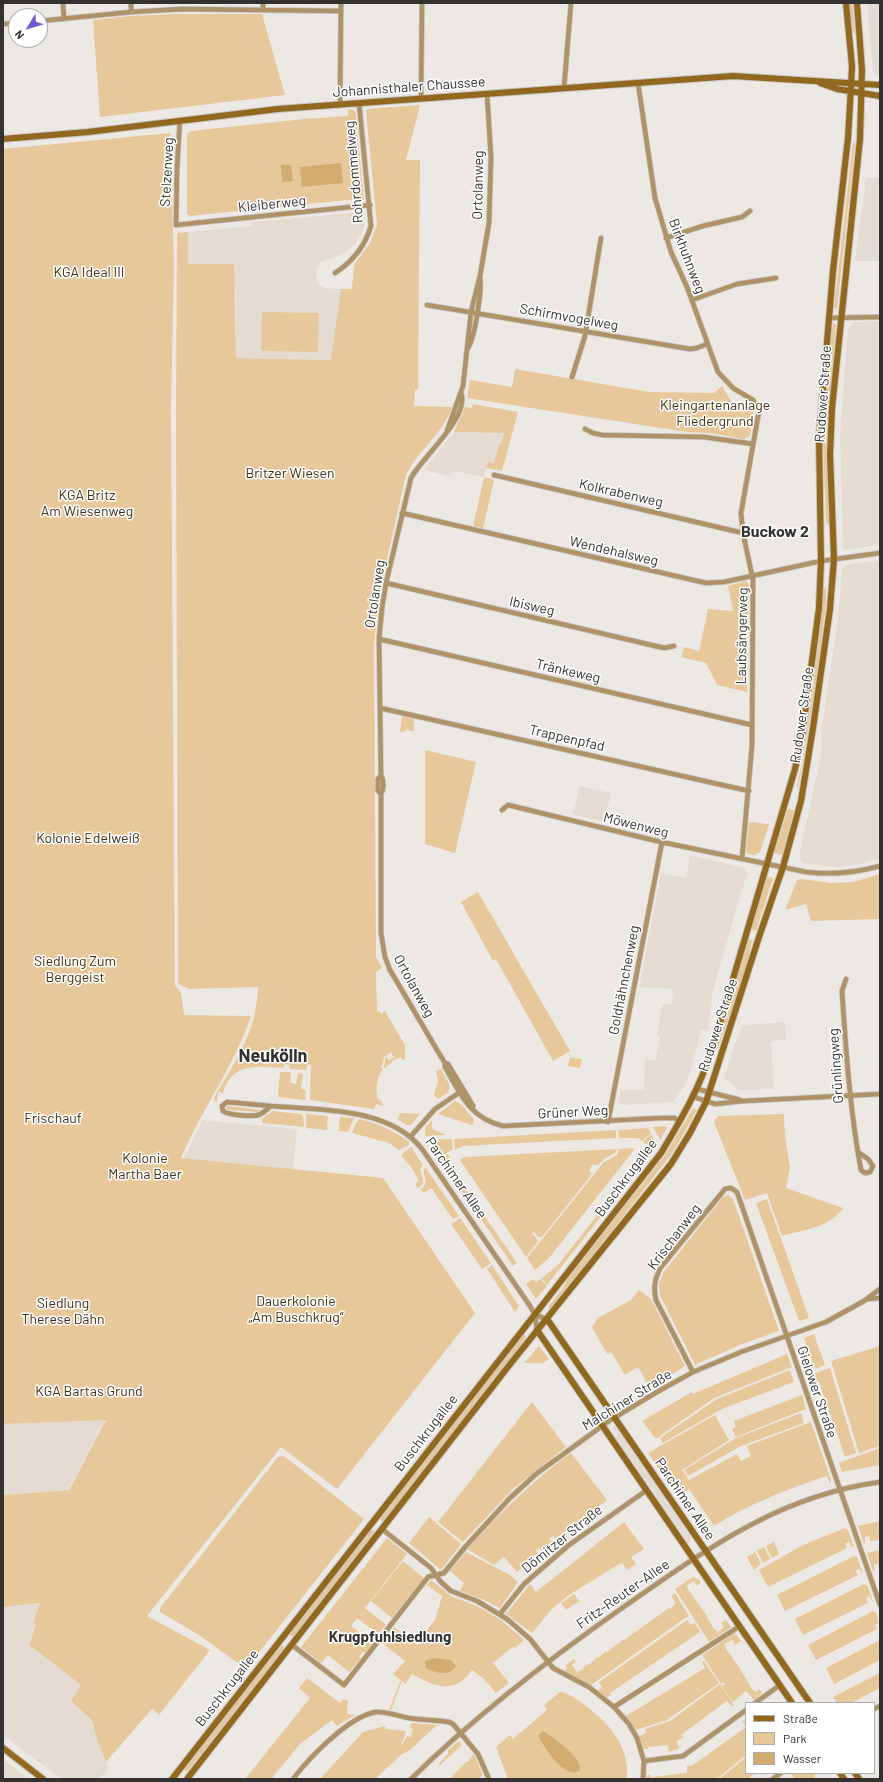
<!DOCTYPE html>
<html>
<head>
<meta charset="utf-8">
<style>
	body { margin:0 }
	#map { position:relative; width:883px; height:1782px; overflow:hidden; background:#ece9e5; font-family:Barlow,sans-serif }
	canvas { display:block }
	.frame { position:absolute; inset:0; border:4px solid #333231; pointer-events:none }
	.legend { position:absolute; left:745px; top:1702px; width:130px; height:72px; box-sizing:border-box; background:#fff; border:1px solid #adadad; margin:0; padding:5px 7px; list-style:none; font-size:12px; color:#333231 }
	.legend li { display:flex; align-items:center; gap:8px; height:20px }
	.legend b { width:20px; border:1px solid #adadad }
	.north { position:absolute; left:8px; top:8px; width:40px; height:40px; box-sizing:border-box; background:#fff; border:1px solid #adadad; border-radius:50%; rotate:232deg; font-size:11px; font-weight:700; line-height:16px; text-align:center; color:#333231 }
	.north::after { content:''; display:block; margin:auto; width:14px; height:18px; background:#715ad4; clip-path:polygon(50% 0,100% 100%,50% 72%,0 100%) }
</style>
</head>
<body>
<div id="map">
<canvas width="883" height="1782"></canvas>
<div class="frame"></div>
<ul class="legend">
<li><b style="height:5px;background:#91681d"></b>Straße</li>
<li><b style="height:11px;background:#e6c89a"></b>Park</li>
<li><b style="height:11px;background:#d3ac70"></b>Wasser</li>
</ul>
<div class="north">N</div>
</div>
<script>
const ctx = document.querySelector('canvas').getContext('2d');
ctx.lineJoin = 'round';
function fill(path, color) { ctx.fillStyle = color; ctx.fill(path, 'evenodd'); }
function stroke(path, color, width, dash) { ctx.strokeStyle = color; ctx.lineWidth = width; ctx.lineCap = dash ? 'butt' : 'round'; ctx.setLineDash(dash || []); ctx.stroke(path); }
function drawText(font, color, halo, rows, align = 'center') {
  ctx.font = font + ' Barlow,sans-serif'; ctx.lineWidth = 3; ctx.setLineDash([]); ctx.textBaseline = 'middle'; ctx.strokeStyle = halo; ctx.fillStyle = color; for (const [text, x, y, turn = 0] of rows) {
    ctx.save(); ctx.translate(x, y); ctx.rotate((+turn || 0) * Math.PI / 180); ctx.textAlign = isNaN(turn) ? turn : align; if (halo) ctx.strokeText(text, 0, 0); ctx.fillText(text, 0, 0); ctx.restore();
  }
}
const built = new Path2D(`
	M867,3H880V76H877L873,71Z
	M866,178H880V261H855Z
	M364,212L365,224L359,238L354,245L345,253L321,262L316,271L317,280L319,285L325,288L341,289L331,360L236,358V291L188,264V232L251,226V222Z
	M880,321V545L843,550L840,434L848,328L854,322Z
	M454,432L504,433L501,445H499L494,463L488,462L484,477L454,471L449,476L424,470Z
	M880,560V858L860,864L837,867L802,863L799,856L822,752L821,733L838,619L842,569L848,564Z
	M580,786L611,793L604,822L573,814Z
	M690,855L745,868L748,873L740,895L713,991L708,1031L701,1030L690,1074L684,1087L673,1102L622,1105L619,1102L620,1090L644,1089L645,1060H655L660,1038L657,1035L662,1004H672L673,989L639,987L661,873L686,878Z
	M785,1022L786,1040L771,1041L774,1089L739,1090L724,1078L735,1043L744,1025Z
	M202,1120L297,1129L293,1169L184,1159Z
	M106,1419L68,1490L3,1495V1424Z
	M615,1426L618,1428L653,1479V1483L657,1484L691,1534L689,1548L683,1539V1536L681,1535L679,1529H677L674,1522H672L660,1504V1502H658L655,1497L656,1495L634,1466L635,1464L629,1459L630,1457H628L621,1447L622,1445L616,1440L617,1432L612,1428Z
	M41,1603L33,1623L36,1624L29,1645L81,1685L71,1701L92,1720L97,1740L108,1769L99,1779H61L3,1735V1607Z
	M3,1759L28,1779H3Z`);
const green = new Path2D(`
	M850,3H853L855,34L852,31Z
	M178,14H262L285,95L100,117L93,20L130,16Z
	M420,105L406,160H420L418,389L415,390L414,406L452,407C443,436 414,452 405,479L378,599L374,646L376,957L382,968L376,972L377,1012L379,1011L381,1014L385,1011L405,1045V1059L403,1060L401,1057L394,1060L385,1068L383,1067L385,1063V1058L386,1057L389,1060L394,1057L391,1053L393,1051L384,1057L383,1063L381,1067L383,1069C376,1079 375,1089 378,1100H380L384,1106L376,1104L374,1109L310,1100L311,1065L308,1064L306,1070L289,1069L290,1065L285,1064L283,1068C257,1066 231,1063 223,1093L218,1092L217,1103L214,1100L215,1096C236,1061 257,1030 258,987L189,989L178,984L176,419L177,233L188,232V264H234L236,358L331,360L341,289H352L354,265L370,243L377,225L366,111L368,109Z
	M352,109L356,113V119L364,200L358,201L357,199L190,216L187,214V134L191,131L304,119L348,116V110Z
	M170,133L174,264L171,410L175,985L181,993L184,1015L251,1016C234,1066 202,1109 181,1158L383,1178L475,1313L337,1489L281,1447L147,1616L210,1650L159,1715L152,1709L106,1762L97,1740L92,1720L71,1701L81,1685L29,1645L36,1625L33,1623L40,1603L3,1607V1495L69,1490L106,1420L3,1424V149Z
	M853,142L855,145L853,164L837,309L834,308Z
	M262,312L319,313L318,352L261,351Z
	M834,323L836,325L826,443L829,523L827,524L826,522L823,442L832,328Z
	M515,369L649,392L714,393L722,386L734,406L754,409L750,436L744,439L709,433L687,432L467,398L470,380L512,387Z
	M473,404L518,412L502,471L486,468L488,462L494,463L499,444L501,445L504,433L454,432L465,407L472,408Z
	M484,477L494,480L483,528L473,526Z
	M745,581L749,584L747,692L717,685L706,663L681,657L684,647L699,651L708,609L733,611L728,586Z
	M826,587V605L815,689L798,789L797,785L802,762L813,689L823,589Z
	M402,716L414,718V731H411L407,729L404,732H400Z
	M425,750L476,762L455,853L425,844Z
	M788,809L794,810L783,855L774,853Z
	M749,822L769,824L760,852L755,855L748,854L746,851Z
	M880,874V919L811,921L806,904L785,910L797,880L801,879L832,883L853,882Z
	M767,877L773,878L756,931L751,929Z
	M478,892L570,1051L553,1061L496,959L493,961L461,902Z
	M749,939L752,940L747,965L718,1048L716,1044Z
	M570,1057L582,1059L580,1068L568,1066Z
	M441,1069L449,1084V1092L438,1099L434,1095L438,1081L436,1071Z
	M280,1072H291L290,1083L296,1084L298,1073L303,1074L301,1088L306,1091L305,1100L278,1097Z
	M455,1101L462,1105L474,1120L472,1125L438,1114Z
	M226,1106H228L262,1110L257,1112L227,1110Z
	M693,1108L697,1110L673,1152L551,1310L548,1307L563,1288L568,1278L665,1155Z
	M272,1111L301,1114L303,1116L304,1127L262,1123V1119Z
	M400,1113L420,1114L411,1125H407L398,1120Z
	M306,1114L328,1116L327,1130L306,1128Z
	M784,1114L785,1136L790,1167L786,1188L843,1208C828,1229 805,1229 782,1236L767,1193L745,1200L714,1122L718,1116Z
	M340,1117L354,1118L348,1132L339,1131Z
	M360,1119C378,1124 394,1130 409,1142V1145L399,1150L389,1143L352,1133L356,1123Z
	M432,1120V1129L446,1135L425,1136V1128Z
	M666,1126L667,1128L660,1140L653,1127Z
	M648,1128L651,1133L642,1141L638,1138H619L618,1130Z
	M616,1130V1138L463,1146L455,1150L454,1139Z
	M651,1134L657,1145L649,1155L643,1151L648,1145L643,1142Z
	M439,1139H452L453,1149L439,1158L434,1150Z
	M411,1147L423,1165L420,1170L423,1179V1184L418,1188L415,1184L419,1181L412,1168L401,1155Z
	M633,1148L634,1150L549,1258L535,1270L527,1258L603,1163L617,1155L619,1149Z
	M617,1149L615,1153L604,1159L598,1165H592L589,1171L592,1174L542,1237H538L534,1232L532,1233L538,1241L526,1257L460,1160L465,1157Z
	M448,1154L451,1160L449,1164L517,1263L513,1266L440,1159Z
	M641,1160L644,1162L547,1285L542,1278L558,1265Z
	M425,1167L459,1216L453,1219L431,1188L423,1193L421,1189C431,1182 421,1176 425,1167Z
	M728,1195L733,1199L779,1331L742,1344L695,1365L660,1295L659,1284L663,1273L723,1197Z
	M767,1199L809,1318L799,1321L756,1203Z
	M460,1218L491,1263L482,1269L451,1224Z
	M492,1265L519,1306L515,1312L487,1269Z
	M533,1279L536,1282L541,1279L547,1286L536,1299L526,1284Z
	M639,1290L651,1299L685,1366L650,1388L638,1367L625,1375L611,1352L607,1354L592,1327L598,1318L631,1300Z
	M524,1334L526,1337L500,1374L383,1522L379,1518Z
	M814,1334L825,1365L815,1369L804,1338Z
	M539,1346L549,1359L543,1363H526L525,1362Z
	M880,1346V1446L859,1453L831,1361Z
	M787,1354L792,1367L714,1398L656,1439L642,1421L692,1392L693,1394Z
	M830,1368L856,1453L845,1457L819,1382L812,1384L809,1375Z
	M790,1370L794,1382L722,1409L663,1443L660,1438L717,1399Z
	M802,1395L806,1409L736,1437L732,1429L736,1427L734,1421Z
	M532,1402L566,1447L514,1488L463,1542L438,1522Z
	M801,1413L804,1423L741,1446L688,1476L684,1470L736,1438Z
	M715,1415L729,1440L682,1470L689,1480L737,1454L741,1461L751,1456L747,1446L811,1422L831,1480L830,1484L827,1476C787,1489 749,1504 714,1526L689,1489L678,1497L648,1453Z
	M880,1448V1465L842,1472L839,1463Z
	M571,1453L607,1500L555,1539L553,1536L549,1539L552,1541L541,1550L539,1548L536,1550L538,1553L517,1572L504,1557L494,1565L467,1549C499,1514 532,1481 571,1453Z
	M284,1456L364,1519L246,1669L199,1635L160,1612V1608L278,1457Z
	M429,1517L461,1544L441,1570L409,1543Z
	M880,1521V1540L870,1541L869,1536L865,1537V1544H864L858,1526Z
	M624,1522L644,1549L631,1557L636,1564L627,1570L622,1563L626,1560L569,1595L552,1609L532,1633L506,1614L530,1584L536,1592Z
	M845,1528L848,1530L854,1547H852L849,1542L845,1544L847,1548L768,1587L759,1570L801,1546Z
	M371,1529L376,1533L293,1637L288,1634Z
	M387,1538L407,1554L365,1608L386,1625L378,1634L357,1618L351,1626L373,1643L365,1653L363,1652L359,1657L361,1658L349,1672L328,1655L321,1663L301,1647Z
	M774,1542L779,1554L772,1558L766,1546Z
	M764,1547L770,1559L763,1563L757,1551Z
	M880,1550V1569L878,1564H874L875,1571H873L867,1553Z
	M466,1552L510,1575L518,1582L500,1608L482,1599L460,1591L464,1583L450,1571Z
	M755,1552L761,1564L754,1570L747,1557Z
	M854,1556L857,1557L863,1574L859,1569L855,1571L858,1575L785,1611L777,1595Z
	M403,1561L424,1578L392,1618L371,1601Z
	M693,1577L698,1579L701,1583L697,1586L694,1581L687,1585L688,1589L707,1616L708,1620H709L713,1628L718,1632L724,1627L721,1623L726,1620L731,1627L709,1642L675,1589Z
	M431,1580L451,1596L477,1606L501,1620L524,1640L515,1648L513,1647L493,1663L509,1683L496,1693L483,1678L472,1670C455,1695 435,1687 412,1674L405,1684L402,1681L391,1710H389L401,1680L393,1674L405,1661L382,1643L394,1627L417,1645L421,1642L419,1640L435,1620L442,1596L427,1585Z
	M864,1584L868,1586L873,1602L869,1596L866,1598L868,1603L803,1635L795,1619Z
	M675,1593L689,1616L681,1621L591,1685L564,1671L567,1668L565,1666L574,1659L576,1662L572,1665L577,1672L584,1669L583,1667L588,1664L589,1665L597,1657L598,1658L606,1651L607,1652C614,1647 617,1644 624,1639L625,1640L633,1633H634L669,1608L670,1609L676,1603L671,1596Z
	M574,1594L579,1601L566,1610L561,1603Z
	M873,1611L876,1613L880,1626L878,1623L875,1625L877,1629L816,1660L808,1645Z
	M687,1620L691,1625L695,1623L700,1632L610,1693L611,1695L607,1698L598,1690L602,1687L599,1682Z
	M735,1633L741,1641L735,1645L732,1640L725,1644L726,1649L737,1664L752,1689L756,1692L759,1689L762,1693L754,1700L746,1691L733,1702L722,1686L725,1684L724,1682L721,1684L702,1655Z
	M880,1640V1660L834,1684L826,1668Z
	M280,1644L285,1648L187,1772L183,1768Z
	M704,1661L719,1683L667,1720L636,1730L626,1716L705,1668L702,1662Z
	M880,1673V1688L851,1703H837L833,1697Z
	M307,1678L340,1703L343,1699L348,1701L347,1714L355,1715L337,1726L332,1720L300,1744L271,1779H245L310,1698L299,1688Z
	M720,1684L734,1705L732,1707L727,1701L681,1735L683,1737L676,1742L680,1748L669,1752L668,1745L648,1747V1749H644L639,1736L646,1733L645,1729L670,1721Z
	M560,1692C567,1692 576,1699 582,1703C608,1722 630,1745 627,1779H508L496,1747L510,1735L513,1739L547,1710L544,1705Z
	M744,1720L746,1723V1755L717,1779H646L647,1775H650L651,1777L687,1773V1766L693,1765L746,1727L742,1721Z
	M412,1723L437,1725L410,1750L402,1754L375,1779H320L363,1732L385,1726V1729L406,1731L401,1746L407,1736L411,1737L413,1728L409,1727Z
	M459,1741L462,1745L440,1765L439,1763L448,1754V1750Z
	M474,1754L483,1775L478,1779H448L452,1777L467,1761L468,1762Z
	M746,1757V1773H755L748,1779H719Z
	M790,1773H814L815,1777L818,1779H795Z`);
const water = new Path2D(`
	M341,163L343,183L302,187L300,167Z
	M281,165H291L293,181L282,182Z
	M436,1658L451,1660L456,1666C450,1677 435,1673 426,1668L425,1661Z
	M543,1731C554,1739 581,1755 580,1770C566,1782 542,1745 538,1735Z`);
const street = new Path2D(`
	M63,3L64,19
	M131,3V12
	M263,10V3
	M40,21L131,12L182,9L341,11
	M3,24L16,23
	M638,83L655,198L671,252L687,287L718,372L733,388L753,400L759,411L741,513L743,533L753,580L752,745L742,859
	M564,88L571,3
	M421,98L422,3
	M340,104L341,3
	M180,120L177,168L176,225L370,205
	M666,238L703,226L742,217L750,211
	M335,273C352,262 365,246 371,226L359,103
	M692,300L737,284L776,278
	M427,305L690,349L697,348L707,344
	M829,318L880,317
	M468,348C475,337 482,291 480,278
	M572,377L585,336L601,238
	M461,393C470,417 423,456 411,478L386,583L382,608L379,639L381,775C384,780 384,789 381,794V933L385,957L390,970L440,1055L445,1063V1067C461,1095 470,1118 503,1126L661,1118H674L680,1121
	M585,429L593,433L602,435L704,437L753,444
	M447,431L463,386L471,312L480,276L489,223L491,157L487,94
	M494,475L743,533
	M402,513L706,583L724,582L821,561L880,553
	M386,583L664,648L674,646
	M379,639L752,725
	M380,708L749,791
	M381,775L378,779V791L381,794
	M502,810L508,805L661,842L806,872C832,875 855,873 880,866
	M846,979L842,991C846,1051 850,1111 861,1170L865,1173L870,1172L873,1166L868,1159L858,1152
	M445,1063L448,1064L473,1106L472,1109
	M697,1089L740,1100
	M694,1097L715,1104L743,1101L880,1094
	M227,1102L271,1106C267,1109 263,1114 258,1115C252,1117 228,1115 223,1111L222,1106Z
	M271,1106C320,1110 389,1107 422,1149L530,1306L535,1315L537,1330
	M608,1122L662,842
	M411,1136L435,1109L463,1090
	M868,1299L880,1298
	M535,1315L547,1319
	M693,1372L656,1300C653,1287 655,1278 661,1267L725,1189L731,1188L737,1192L880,1605
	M382,1529L431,1568L440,1581L451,1591L477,1601L507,1619L530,1639L553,1668L589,1687L614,1707L629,1724L637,1738L644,1761L643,1779
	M500,1614L524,1584L569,1545L647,1490
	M292,1645L344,1685L428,1577L444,1573L466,1546L510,1498L536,1474L609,1421L657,1392L693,1372L741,1352L826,1322L864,1301L880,1289
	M755,1703L780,1685
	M614,1707L740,1626
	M874,1709L880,1706
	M644,1761L683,1756L746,1710
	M293,1779C309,1758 349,1716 376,1712C386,1711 398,1716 409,1718C422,1720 436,1720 449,1722L453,1724L478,1754L489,1779
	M411,1779C477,1714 549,1659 625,1606C707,1549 778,1496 880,1482
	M773,1779L781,1773`);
const secondary = new Path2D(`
	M820,83L837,89L880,96
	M3,139L88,132L278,109L733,76L880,85
	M547,1319L810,1703
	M537,1330L792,1703
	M3,1748L43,1779
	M840,1773L844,1779
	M855,1773L859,1779
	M172,1779L661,1153C682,1118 699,1089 712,1050L795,769L802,736L819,608L821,561L819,437L833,271L848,138L850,105L852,66L846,3
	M187,1779L511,1363L671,1164L690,1133L706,1102L759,937L783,867L801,801L813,728L830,609L834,559L830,455L832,408L860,139L862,70L857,3`);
const streetNames = [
	["Johannisthaler Chaussee",409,87,-4],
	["Stelzenweg",167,172,-87],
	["Rohrdommelweg",354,172,-95],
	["Ortolanweg",478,185,-89],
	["Kleiberweg",272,204,-6],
	["Birkhuhnweg",687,256,69],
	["Schirmvogelweg",569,317,10],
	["Rudower Straße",823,394,-86],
	["Kolkrabenweg",621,493,13],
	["Wendehalsweg",614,551,13],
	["Ortolanweg",375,594,-81],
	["Ibisweg",532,606,13],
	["Laubsängerweg",742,636,-89],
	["Tränkeweg",568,671,13],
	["Rudower Straße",802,715,-82],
	["Trappenpfad",567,738,13],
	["Möwenweg",636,825,14],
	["Goldhähnchenweg",624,980,-79],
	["Ortolanweg",414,986,61],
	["Rudower Straße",718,1025,-72],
	["Grünlingweg",836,1066,-94],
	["Grüner Weg",573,1112,-3],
	["Parchimer Allee",456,1178,55],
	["Buschkrugallee",626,1178,-53],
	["Krischanweg",674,1237,-53],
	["Gielower Straße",817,1392,71],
	["Malchiner Straße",627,1400,-32],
	["Buschkrugallee",426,1433,-52],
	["Parchimer Allee",685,1499,56],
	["Dömitzer Straße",562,1539,-39],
	["Fritz-Reuter-Allee",623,1594,-35],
	["Buschkrugallee",227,1688,-52]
];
const parkNames = [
	["KGA Ideal III",89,272],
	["Kleingartenanlage",715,405],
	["Fliedergrund",715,421],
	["Britzer Wiesen",290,473],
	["KGA Britz",87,495],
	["Am Wiesenweg",87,511],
	["Kolonie Edelweiß",88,838],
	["Siedlung Zum",75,961],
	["Berggeist",75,977],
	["Frischauf",53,1118],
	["Kolonie",145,1158],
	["Martha Baer",145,1174],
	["Dauerkolonie",296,1301],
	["„Am Buschkrug“",296,1317],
	["Siedlung",63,1303],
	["Therese Dähn",63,1319],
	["KGA Bartas Grund",89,1391]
];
const neighbourhoodNames = [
	["Krugpfuhlsiedlung",390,1637]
];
const quarterNames = [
	["Buckow 2",775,532]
];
const districtNames = [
	["Neukölln",273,1056]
];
fill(built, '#e4dcd2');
fill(green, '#e6c89a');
fill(water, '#d3ac70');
stroke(street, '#c7c4c1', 6);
stroke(secondary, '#c7c4c1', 8);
stroke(street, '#af9368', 4.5);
stroke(secondary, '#91681d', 6);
drawText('14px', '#333231', '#fff', streetNames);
drawText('14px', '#413015', '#fff', parkNames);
drawText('bold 15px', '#333231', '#fff', neighbourhoodNames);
drawText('bold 16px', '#333231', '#fff', quarterNames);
drawText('bold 18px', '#333231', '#fff', districtNames);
</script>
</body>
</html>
